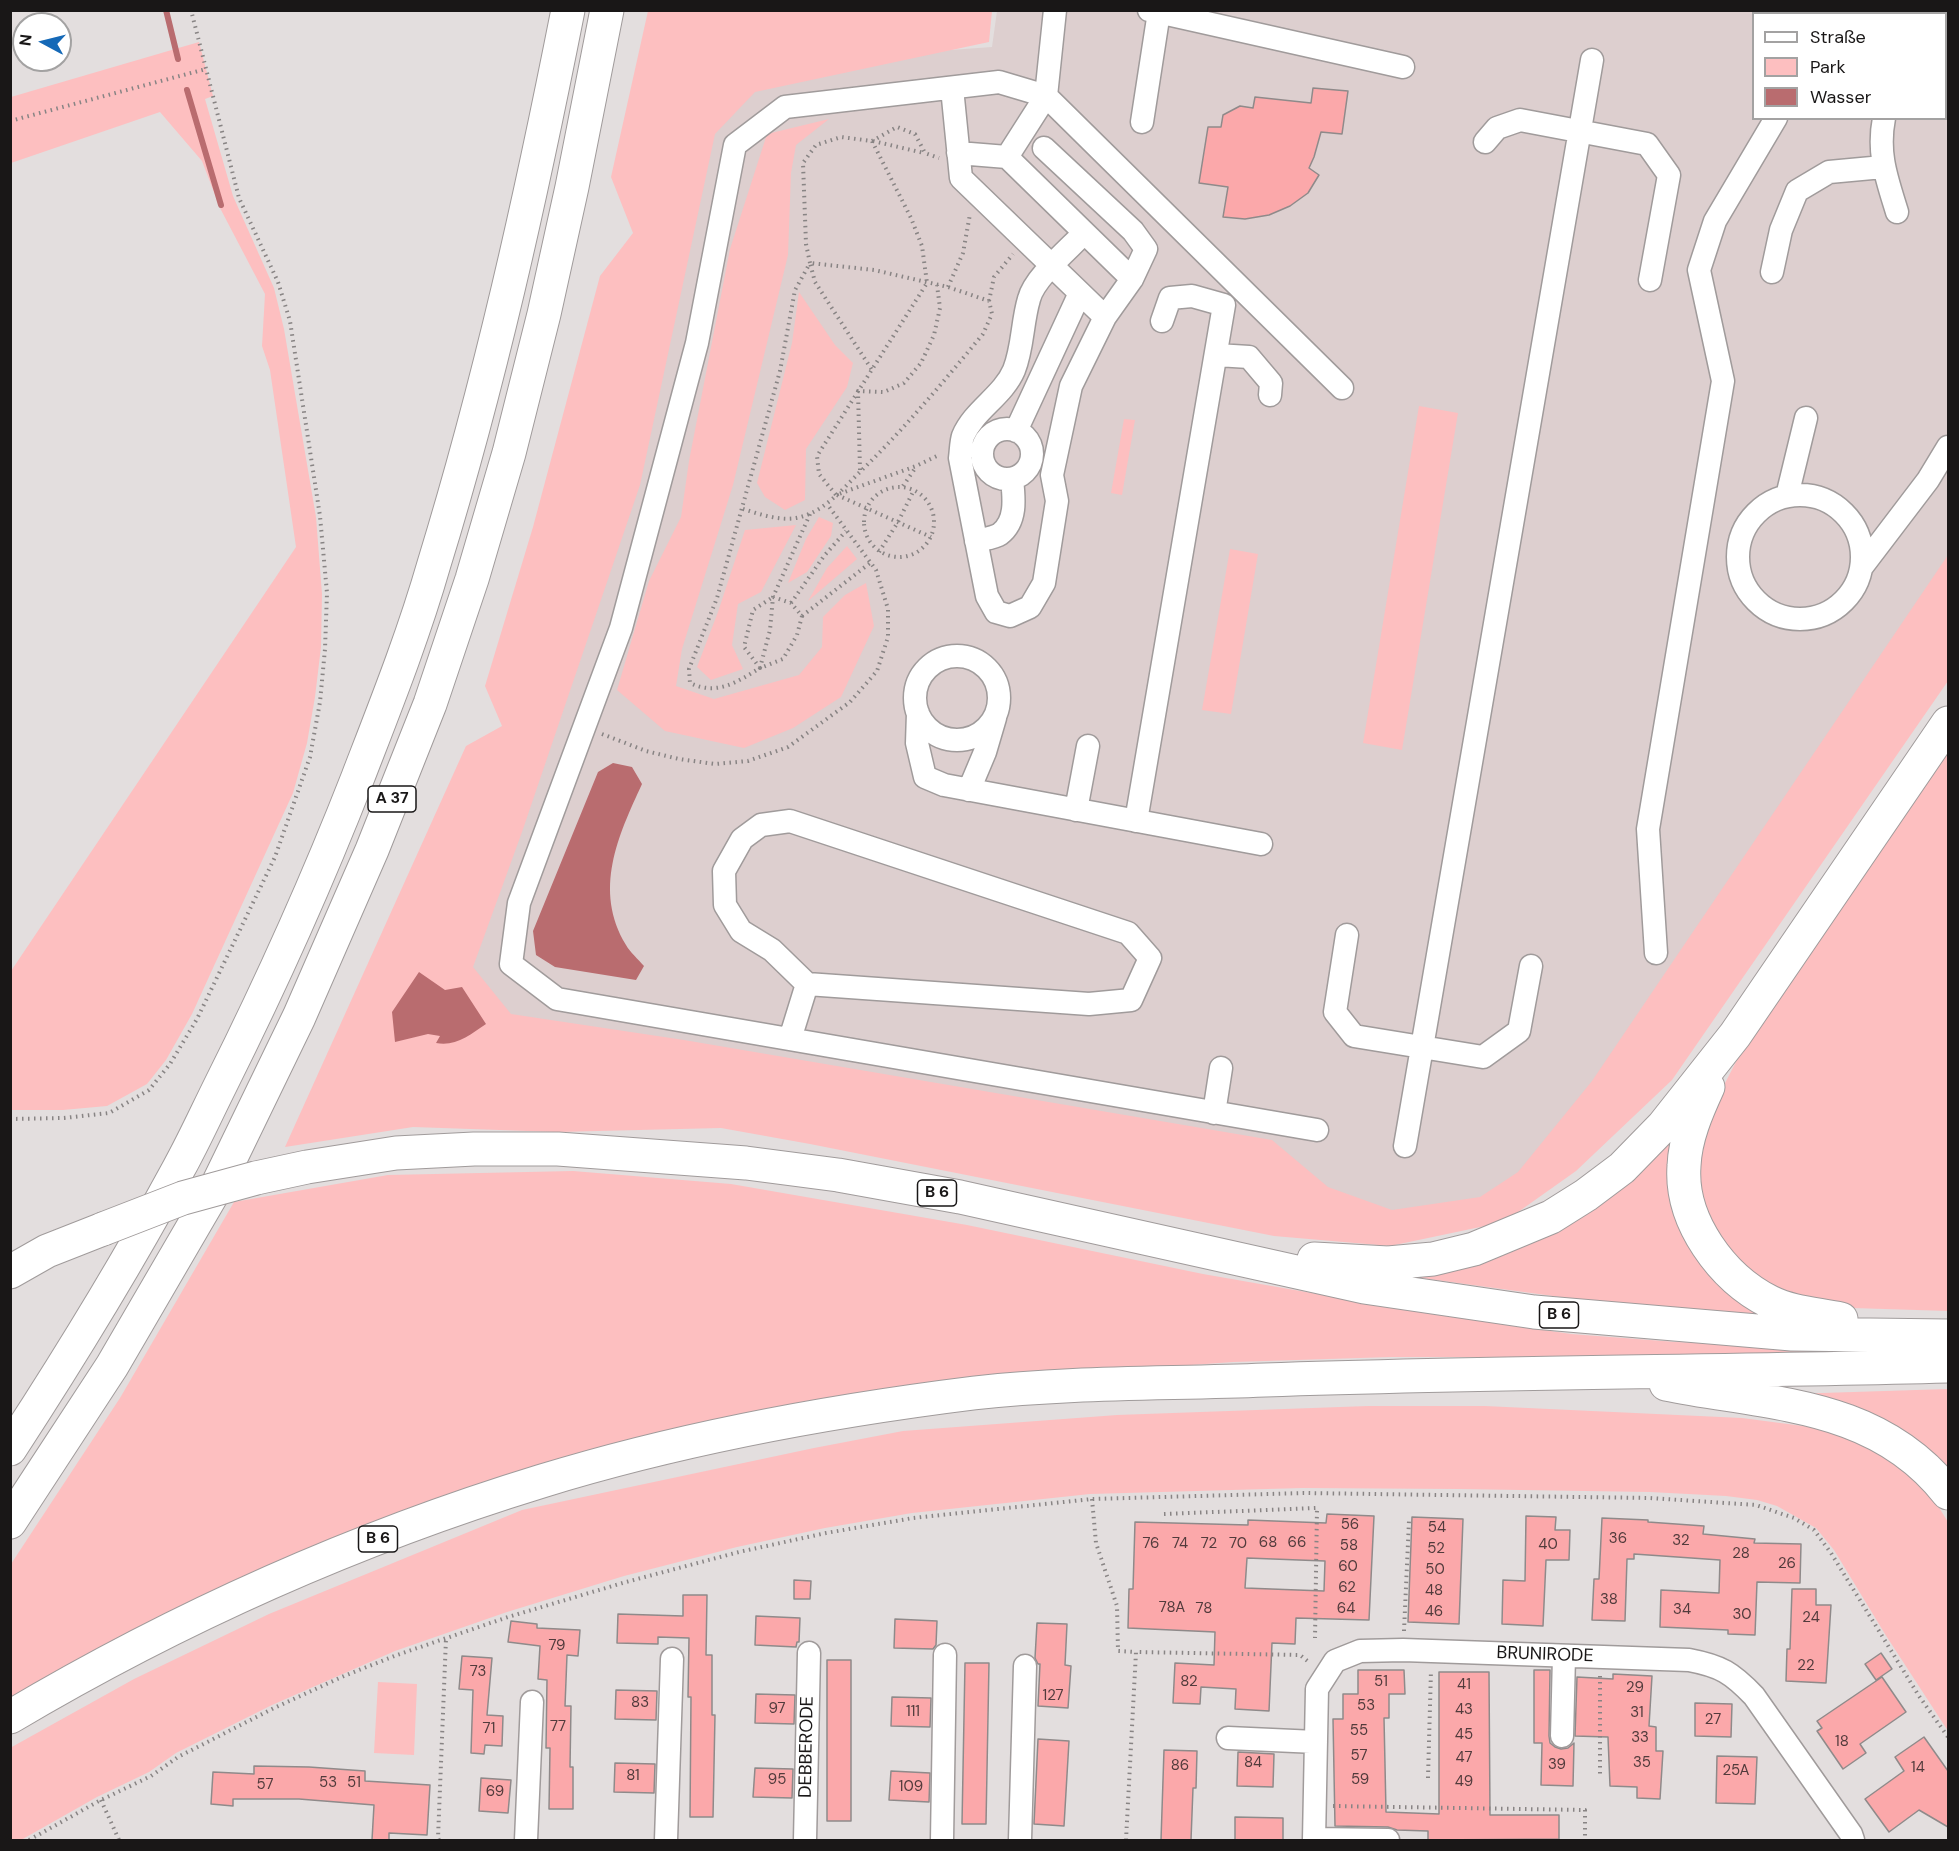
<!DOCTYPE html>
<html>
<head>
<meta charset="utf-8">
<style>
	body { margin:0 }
	#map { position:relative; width:1959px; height:1851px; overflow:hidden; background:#e3dede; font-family:"DM Sans",sans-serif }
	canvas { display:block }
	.frame { position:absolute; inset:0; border:12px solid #191717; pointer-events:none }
	.legend { position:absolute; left:1752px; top:12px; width:195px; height:108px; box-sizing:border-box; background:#fff; border:2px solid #a3a2a2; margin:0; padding:8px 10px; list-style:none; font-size:18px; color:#191717 }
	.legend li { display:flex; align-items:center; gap:12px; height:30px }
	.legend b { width:30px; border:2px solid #a3a2a2 }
	.north { position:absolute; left:12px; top:12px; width:60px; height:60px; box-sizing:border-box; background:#fff; border:2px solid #a3a2a2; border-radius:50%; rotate:277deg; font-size:16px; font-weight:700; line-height:24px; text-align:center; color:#191717 }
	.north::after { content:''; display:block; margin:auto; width:21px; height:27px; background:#1569b7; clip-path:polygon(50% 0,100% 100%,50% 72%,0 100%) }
</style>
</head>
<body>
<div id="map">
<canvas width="1959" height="1851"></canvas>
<div class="frame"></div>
<ul class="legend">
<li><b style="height:8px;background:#fff"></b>Straße</li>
<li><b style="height:16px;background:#fdbfc0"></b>Park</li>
<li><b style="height:16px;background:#b96c6f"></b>Wasser</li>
</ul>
<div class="north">N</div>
</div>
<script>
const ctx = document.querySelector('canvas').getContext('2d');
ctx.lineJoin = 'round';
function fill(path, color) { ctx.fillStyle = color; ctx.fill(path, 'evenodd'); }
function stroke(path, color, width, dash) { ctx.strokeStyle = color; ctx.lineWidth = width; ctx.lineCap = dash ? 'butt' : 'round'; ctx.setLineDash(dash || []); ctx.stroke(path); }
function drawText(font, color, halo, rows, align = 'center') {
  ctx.font = font + ' "DM Sans",sans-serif'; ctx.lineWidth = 5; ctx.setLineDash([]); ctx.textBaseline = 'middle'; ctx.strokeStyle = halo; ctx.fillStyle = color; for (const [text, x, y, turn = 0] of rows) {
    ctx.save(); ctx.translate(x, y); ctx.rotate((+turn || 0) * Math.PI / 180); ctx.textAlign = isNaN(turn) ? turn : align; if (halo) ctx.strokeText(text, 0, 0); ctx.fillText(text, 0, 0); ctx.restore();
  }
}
const built = new Path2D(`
	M997,11H1948V576L1517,1197L1386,1229L566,1076L462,971L707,94L755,64L992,47ZM1754,14H1946V118H1754Z`);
const green = new Path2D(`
	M648,11H992L989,42L755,92L715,134L640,485L522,832L473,967L511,1014L684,1040L1272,1140L1328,1187L1392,1210L1480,1197L1518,1172L1592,1081L1948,555V681L1672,1080L1576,1171L1504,1222L1390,1246L1274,1236L810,1144L721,1128L557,1132L413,1127L285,1147L466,746L502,726L485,686L533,527L600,276L633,233L611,177Z
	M199,42L213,96L205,99L233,196L274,288L284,329L316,517L322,594L321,647L315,697L307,743L293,793L192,1014L166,1060L147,1084L107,1106L63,1110H11V971L296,547L270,370L262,346L265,294L220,208L202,161L160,112L11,163V97Z
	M829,119L796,145L791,173L788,255L733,485L682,649L676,686L714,699L799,675L822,647L823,617L845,595L866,583L874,626L841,697L793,728L744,748L665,731L617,690L649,581L681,517L689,461L730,249L767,134Z
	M799,292L835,345L853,363L847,387L806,449L805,500L785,510L765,497L757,483L792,343Z
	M1419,406L1458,413L1402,750L1363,743Z
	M1124,419L1135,420L1122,495L1111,493Z
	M819,517L833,523L831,536L807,572L788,583L806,539Z
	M796,525L761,592L738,604L732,645L743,669L711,680L697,667L718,612L745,530Z
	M847,546L857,559L808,601L827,568Z
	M1230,549L1258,554L1231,714L1202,710Z
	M1948,747V1311L1852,1308L1763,1289L1708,1225L1698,1167L1708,1116L1739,1056L1896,828Z
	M1680,1126L1697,1256L1728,1294L1770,1316L1619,1305L1392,1274L1453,1268Z
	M573,1171L731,1184L967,1225L1203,1274L1409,1310L1571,1334L1676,1342L1889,1352L1673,1357H1391L1233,1362L998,1379L616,1446L11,1703V1564L120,1398L234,1202L388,1175Z
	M1948,1389V1477L1790,1394Z
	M1368,1406H1485L1742,1418L1826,1429L1880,1448L1923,1482L1948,1522V1731L1885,1634L1834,1550L1816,1528L1777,1506L1757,1500L1726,1496L1650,1492L1457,1489L1303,1488L1090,1494L912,1513L825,1528L737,1547L624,1576L507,1612L395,1651L272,1705L176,1753L149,1772L97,1797L21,1840H11L10,1748L134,1679L269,1614L522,1510L814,1448L903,1431L1117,1415Z
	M378,1682L417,1684L414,1755L374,1753Z`);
const water = new Path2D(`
	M613,763L632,767L642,784C618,836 593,890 626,945C630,952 638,959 644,966L636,980L555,967L536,955L533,931L598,772Z
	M419,972L445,990L462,987L486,1024C470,1035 455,1047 436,1043L440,1036L428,1034L395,1042L392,1012Z`);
const stream = new Path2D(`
	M166,10L178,59
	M187,90L221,205`);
const building = new Path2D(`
	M1313,88L1348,91L1342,134L1321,132L1314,157L1309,168L1319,175L1308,193L1290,206L1269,215L1245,219L1223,217L1228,187L1199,183L1208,127H1221L1223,115L1240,106L1253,108L1255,97L1311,103Z
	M1327,1514L1374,1516L1369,1620L1296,1618L1295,1644L1272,1643L1269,1711L1235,1709L1236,1689L1201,1687L1200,1704L1173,1703L1175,1663L1214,1665L1215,1632L1128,1628L1129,1589H1133L1135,1522L1248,1525V1520L1326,1523ZM1247,1558L1325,1561L1324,1591L1245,1588Z
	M1526,1516L1556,1517L1555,1530H1570L1569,1560H1546L1543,1626L1502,1624L1503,1580L1525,1581Z
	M1412,1517L1463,1519L1459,1624L1408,1622Z
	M1602,1518L1648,1520V1522L1704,1526L1703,1534L1755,1539L1754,1543L1801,1544L1800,1583L1757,1582L1755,1635L1728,1634V1630L1660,1627L1661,1590L1719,1593L1720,1560L1634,1554V1559H1627L1625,1621L1592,1620L1594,1579H1599Z
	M794,1580L811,1581L810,1599H794Z
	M1792,1589H1816V1605H1831L1826,1683L1786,1681L1787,1649H1790Z
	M683,1595H707L706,1655H712V1715H715L713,1817H690L691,1697H688L689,1638L658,1637V1644L617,1643L618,1614L683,1616Z
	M756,1616L800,1618L799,1642H797L796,1647L755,1645Z
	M895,1619L937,1621L936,1645L933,1649L894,1648Z
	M511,1621L537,1624V1628L580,1630L578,1656L567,1655L565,1706H571L570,1767H573V1809H549L550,1748H546L547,1680L538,1679L540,1646L508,1642Z
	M1037,1623L1067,1624L1065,1665L1071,1666L1068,1708L1038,1706L1040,1664H1038L1035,1658Z
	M1881,1653L1892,1669L1876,1680L1865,1664Z
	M462,1656L492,1658L487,1715L503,1716L502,1746L485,1745L484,1754L471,1753L473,1690L459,1689Z
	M827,1660H851V1821H827Z
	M965,1663H989L986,1824H962Z
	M1358,1670H1404L1405,1694H1389V1718H1384L1386,1812L1439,1814V1672H1489L1490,1815H1559V1839L1428,1840V1831L1397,1830L1388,1827L1335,1826L1333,1719H1343V1694H1358Z
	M1534,1670H1550L1549,1736L1550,1743L1555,1747L1561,1749L1568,1748L1574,1743L1573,1786L1541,1785L1542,1743H1534Z
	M1613,1674L1652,1676L1649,1726L1656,1727V1751H1663L1660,1799L1637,1798V1787L1610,1786L1608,1737L1575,1736L1577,1677L1613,1679Z
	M1882,1677L1906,1712L1860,1744L1866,1753L1843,1769L1817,1731L1822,1728L1817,1721Z
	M616,1690L657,1691L656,1720L615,1719Z
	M756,1694L795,1695L794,1724L755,1723Z
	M892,1697L931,1698L930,1727L891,1726Z
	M1695,1703L1732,1704L1731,1737L1695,1736Z
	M1924,1737L1948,1771V1827L1919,1810L1889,1832L1865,1799L1904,1771L1895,1757Z
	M1038,1739L1069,1741L1064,1826L1034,1824Z
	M1164,1750L1197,1751L1196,1788H1193L1191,1840H1161Z
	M1238,1752L1274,1754L1273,1787L1237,1786Z
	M1717,1756L1757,1757L1755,1804L1716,1803Z
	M615,1763L655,1764L654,1793L614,1792Z
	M254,1766L309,1767L365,1771V1781L430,1785L427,1835L389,1833V1840H372L374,1805L299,1799H233V1806L211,1804L213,1772L254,1774Z
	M755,1768L793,1769L792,1798L753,1797Z
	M891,1771L930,1773L929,1802L889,1800Z
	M481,1778L511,1780L508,1813L479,1811Z
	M1235,1817L1283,1818V1840H1235Z`);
const path = new Path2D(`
	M10,121L206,69
	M872,141L911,218L922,246L927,283L817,456L819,474L836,495L916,466L939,455
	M873,141L924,153
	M948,287L963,253L970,214
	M989,301L994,277L1013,254
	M860,470L858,391L884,392L904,383L921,363L934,335L940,308L937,285
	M903,486L916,467
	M864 522a35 35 0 1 1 70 0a35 35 0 1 1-70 0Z
	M837,495L931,537
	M743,509C759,514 779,521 796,518C824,513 843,488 862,470C906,427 944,381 983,334L992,314L989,301L948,287L874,270L810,263L815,282L872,370
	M810,514L773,597L770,630L760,668C737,682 717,696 690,683L689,669L717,598L780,371L795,290L810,263L806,244L803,163L816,145L841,137L872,141L897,127L915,134L925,153L939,158
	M879,552L898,522L914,490
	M773,597L791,603L802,616L797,635L783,659L760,668L744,647L753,610Z
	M791,603L824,556L846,531
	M802,616L870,563
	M602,734L646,751L679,759L715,764L748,761L788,747L850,702L877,671L888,637V609L876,570L827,504
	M10,1119L64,1118L109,1113L149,1090L170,1064L197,1019L275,857L310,757L320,702L325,649L327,593L320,516L290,321L278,282L239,198L191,10
	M1092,1499L1096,1543L1117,1606L1118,1651L1136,1652
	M1164,1514L1317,1508L1315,1638
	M1404,1631L1409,1521
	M1600,1676V1777
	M1428,1778L1431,1670
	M101,1800L119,1840
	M1333,1806L1585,1810V1840
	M29,1840L99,1801L151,1776L178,1757L274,1708L344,1676L397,1655L508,1617L626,1582L739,1552L826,1533L913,1518L1092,1499L1304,1493L1650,1498L1756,1505L1794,1518L1814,1530L1831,1553L1919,1696L1948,1737
	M439,1840L438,1838L446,1638
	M1126,1840L1136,1652L1300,1655L1310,1663`);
const minor = new Path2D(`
	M1055,10L1046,96L999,82L785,107L735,145L697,343L621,628L519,903L511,964L557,999L1317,1130
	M1149,10L1403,67
	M952,88L961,178L1105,317
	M1884,118C1877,154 1887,179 1897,212
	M1142,122L1159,12
	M1485,142L1497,128L1520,120L1647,144L1669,175L1650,280
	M1044,148L1133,231L1146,249L1132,279L1105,317L1071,386L1052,475L1057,501L1044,583L1030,607L1010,616L996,612L987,596L960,458C961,451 961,442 963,436C974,410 1003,396 1014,370C1023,348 1022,322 1029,299C1034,278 1069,249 1084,233
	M958,153L1007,157L1132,279
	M1007,157L1046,96L1342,388
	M1772,272L1781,230L1797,191L1829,172L1883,167
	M1217,355L1249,357L1271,383L1270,395
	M982 454a25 25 0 1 1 50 0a25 25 0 1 1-50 0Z
	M1016,431L1080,293
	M1738 557a62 62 0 1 1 124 0a62 62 0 1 1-124 0Z
	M1787,496L1806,418
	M976,541C983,539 994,538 1000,534C1017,521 1014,498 1012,479
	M1861,568L1928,480L1948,447
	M915 698a42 42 0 1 1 84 0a42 42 0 1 1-84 0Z
	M918,713L917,743L925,777L944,785L1261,844
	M969,790L985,752L995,718
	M1076,810L1088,746
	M790,821L1128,933L1150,958L1131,1000L1089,1004L807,984L772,950L741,931L725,905L724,871L742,839L761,825Z
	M1136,821L1224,305L1192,296L1170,298L1162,321
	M1347,935L1335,1012L1354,1036L1483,1057L1519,1031L1531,966
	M1656,953L1648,829L1723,381L1699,270L1715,221L1776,118
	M790,1039L807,984
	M1214,1113L1221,1068
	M1405,1146L1592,60
	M1562,1736L1564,1656
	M1228,1738L1316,1742
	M1314,1839L1388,1840
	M526,1840L532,1702
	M666,1840L672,1659
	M805,1840L809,1653
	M942,1840L945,1655
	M1020,1840L1025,1666
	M1314,1840L1317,1689L1335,1661L1360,1651L1403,1650L1689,1660C1721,1666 1732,1673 1754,1696L1851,1834L1853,1840`);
const highway = new Path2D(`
	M1708,1087C1697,1111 1685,1138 1684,1166C1680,1221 1722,1278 1770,1302C1792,1313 1818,1314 1841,1319
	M256,1178L307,1167L396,1153L474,1149H558L746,1163L838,1175L960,1197L1364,1287L1534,1312L1792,1334L1948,1336
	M1314,1259L1388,1263L1433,1259L1474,1249L1551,1217L1586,1195L1622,1168L1663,1126L1735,1035L1948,723
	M10,1272L47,1251L103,1229
	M1666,1384C1770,1405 1877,1402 1948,1493
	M10,1449C70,1357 127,1264 179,1168C194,1141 207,1112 221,1084C271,984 317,882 358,777C385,707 413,637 434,564C490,382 531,197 568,10
	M10,1522L112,1366L218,1184L299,1017L372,850L430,704L472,579L509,453L544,314L572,187L607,10
	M10,1717C177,1618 356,1538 542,1481C682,1438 829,1411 974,1393C1071,1382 1168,1384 1265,1380C1493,1372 1721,1372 1948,1366`);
const highwayBridge = new Path2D(`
	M103,1229L183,1198L256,1178`);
const numberNames = [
	["56",1350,1525],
	["54",1437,1528],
	["36",1618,1539],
	["32",1681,1541],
	["68",1268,1543],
	["66",1297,1543],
	["76",1151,1544],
	["74",1180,1544],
	["72",1209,1544],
	["70",1238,1544],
	["40",1548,1545],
	["58",1349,1546],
	["52",1436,1549],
	["28",1741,1554],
	["26",1787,1564],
	["60",1348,1567],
	["50",1435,1570],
	["62",1347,1588],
	["48",1434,1591],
	["38",1609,1600],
	["78A",1172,1608],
	["78",1204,1609],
	["64",1346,1609],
	["34",1682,1610],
	["46",1434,1612],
	["30",1742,1615],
	["24",1811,1618],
	["79",557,1646],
	["22",1806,1666],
	["73",478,1672],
	["82",1189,1682],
	["51",1381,1682],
	["41",1464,1685],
	["29",1635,1688],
	["127",1053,1696],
	["83",640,1703],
	["53",1366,1706],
	["97",777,1709],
	["43",1464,1710],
	["111",913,1712],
	["31",1637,1713],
	["27",1713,1720],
	["77",558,1727],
	["71",489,1729],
	["55",1359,1731],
	["45",1464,1735],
	["33",1640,1738],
	["18",1842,1742],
	["57",1359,1756],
	["47",1464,1758],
	["84",1253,1763],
	["35",1642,1763],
	["39",1557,1765],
	["86",1180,1766],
	["14",1918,1768],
	["25A",1736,1771],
	["81",633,1776],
	["95",777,1780],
	["59",1360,1780],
	["49",1464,1782],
	["53",328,1783],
	["51",354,1783],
	["57",265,1785],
	["109",911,1787],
	["69",495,1792]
];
const shields = [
	[392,799,48],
	[937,1193,39],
	[1559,1315,39],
	[378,1539,39]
];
const shieldNames = [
	["A 37",392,799],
	["B 6",937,1193],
	["B 6",1559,1315],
	["B 6",378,1539]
];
const streetNames = [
	["BRUNIRODE",1545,1655,2],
	["DEBBERODE",807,1747,-89]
];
fill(built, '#ddcfcf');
fill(green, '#fdbfc0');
fill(water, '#b96c6f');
stroke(stream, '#b96c6f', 6);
fill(building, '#fba8aa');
stroke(building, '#8f8a8a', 1.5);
stroke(minor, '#a09b9b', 25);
stroke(highway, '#a09b9b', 35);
stroke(path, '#888484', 4, [1.5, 4.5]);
stroke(minor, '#fff', 22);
stroke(highway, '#fff', 33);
stroke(highwayBridge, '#a09b9b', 35, []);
stroke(highwayBridge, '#fff', 33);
drawText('15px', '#523b3c', null, numberNames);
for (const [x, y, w] of shields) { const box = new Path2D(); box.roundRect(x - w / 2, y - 13, w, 26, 4.5); ctx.fillStyle = '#fff'; ctx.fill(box); stroke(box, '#191717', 1.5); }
drawText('bold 16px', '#191717', null, shieldNames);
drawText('18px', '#191717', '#fff', streetNames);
</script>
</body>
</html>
